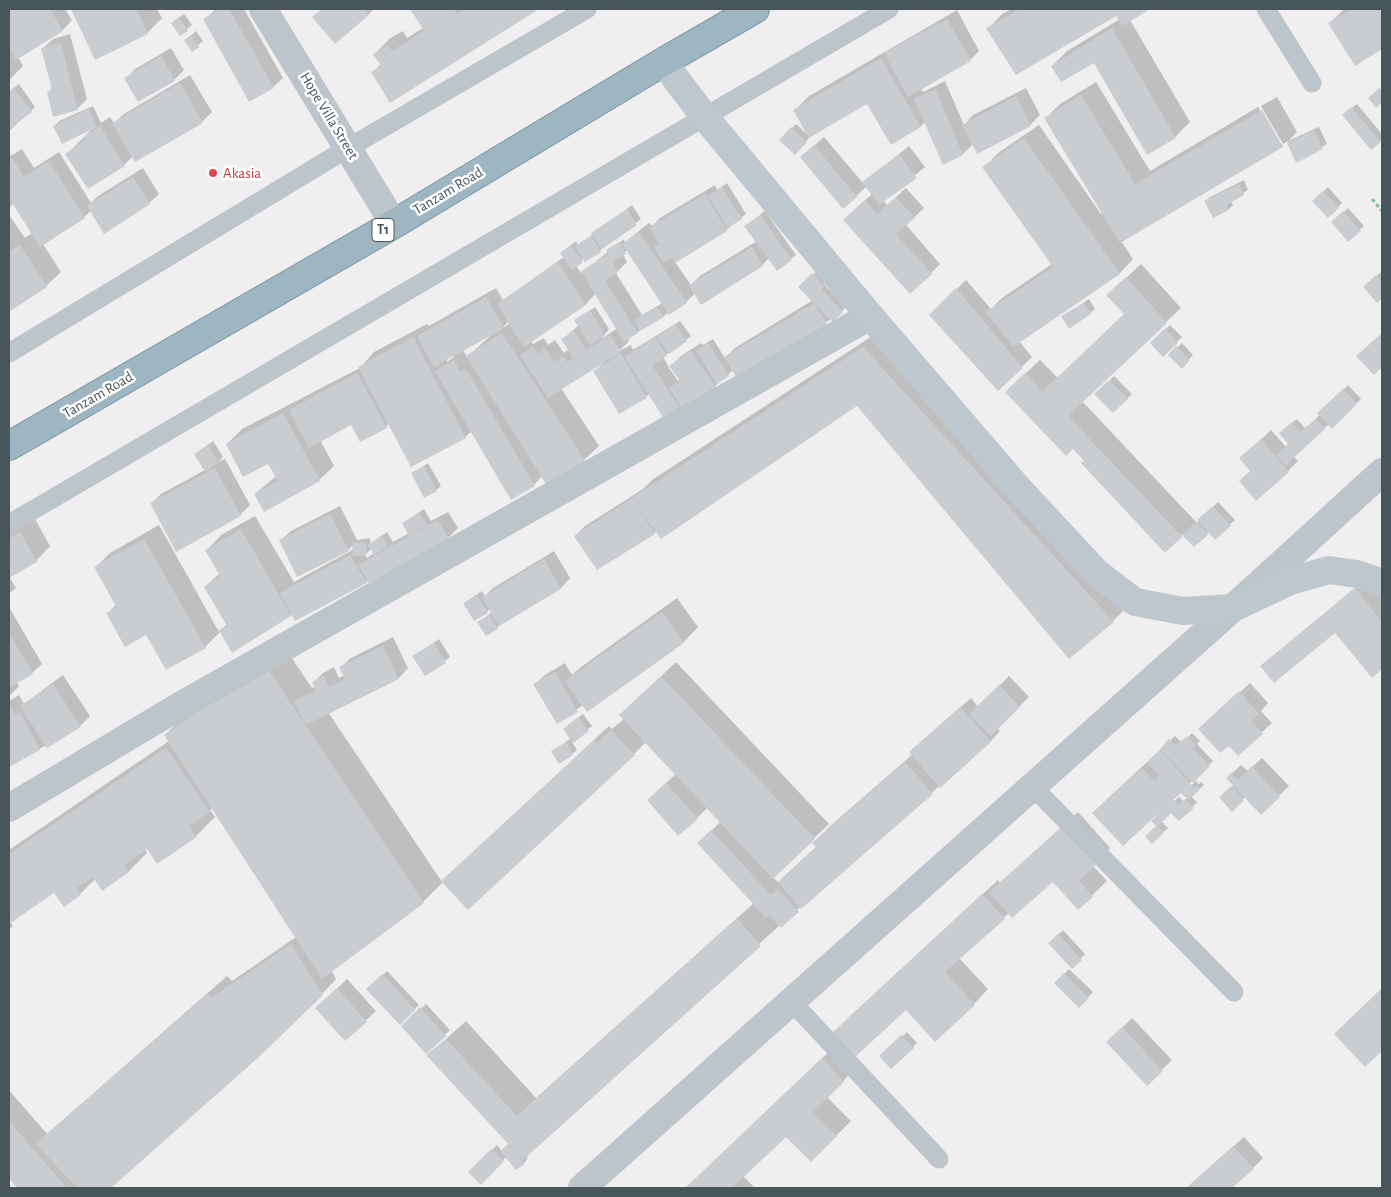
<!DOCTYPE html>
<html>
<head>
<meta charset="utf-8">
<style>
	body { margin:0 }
	#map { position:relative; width:1391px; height:1197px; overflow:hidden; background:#f1eeef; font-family:"Alegreya Sans",sans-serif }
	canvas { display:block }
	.frame { position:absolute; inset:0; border:10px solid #48555a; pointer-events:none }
</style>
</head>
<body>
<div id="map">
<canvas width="1391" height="1197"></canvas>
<div class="frame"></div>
</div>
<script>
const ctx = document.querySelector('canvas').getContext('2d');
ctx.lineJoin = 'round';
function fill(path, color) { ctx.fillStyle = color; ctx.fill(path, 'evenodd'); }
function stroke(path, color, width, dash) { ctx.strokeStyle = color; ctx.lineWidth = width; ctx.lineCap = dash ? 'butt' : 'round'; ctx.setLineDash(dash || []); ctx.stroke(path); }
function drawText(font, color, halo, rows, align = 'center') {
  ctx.font = font + ' "Alegreya Sans",sans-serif'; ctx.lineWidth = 5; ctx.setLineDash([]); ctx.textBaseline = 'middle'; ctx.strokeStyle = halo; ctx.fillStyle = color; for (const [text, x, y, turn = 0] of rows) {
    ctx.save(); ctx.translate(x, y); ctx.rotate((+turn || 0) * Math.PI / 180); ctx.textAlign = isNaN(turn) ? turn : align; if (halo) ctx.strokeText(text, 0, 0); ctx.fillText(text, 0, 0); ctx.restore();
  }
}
const shadow = new Path2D(`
	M9,9H65L72,20L63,30L18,57L23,66L9,80Z
	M72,9H157L162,18L147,33L95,58Z
	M244,9L283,78L273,87L205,19L216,9Z
	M322,9H374L368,15L314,17Z
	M411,9H536L391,102L372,73L381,64L375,54L389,39L403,31L407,38L423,28Z
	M1012,9H1147L1130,20L1190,122L1175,137L1094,61L1052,66L1067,51L1120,19L1117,15L988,29L1002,14Z
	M1344,9H1382V48L1355,65L1330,23Z
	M957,10L979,51L970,60L921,88L923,92L945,81L964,125L973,115L1026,88L1040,115L1030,125L978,152L973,144L963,154L926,121L921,126L867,102L810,137L795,153L781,140L796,124L808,135L795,110L809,96Z
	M184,14L192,25L180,34L177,19Z
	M196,31L203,41L192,50L186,40Z
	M70,34L87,99L77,109L48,92L53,87L43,48L53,39Z
	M171,48L184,70L174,80L139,100L126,79L135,69Z
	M190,75L212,112L202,122L136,160L133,156L124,165L67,154L94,127L55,126L59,121L93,106L101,123L110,117L114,123L124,114Z
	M1096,82L1150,171L1258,107L1280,144H1283L1261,106L1277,97L1297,132L1288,141L1319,127L1327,144L1297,161L1288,141L1121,241L1133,259L1119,274L1019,341L1032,357L998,389L931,315L966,280L991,309L1002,298L1052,264L984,168L998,153L1039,125L1101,214L1103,213L1046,118L1060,104Z
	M19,84L35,107L9,131V91Z
	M1357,104L1382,134V139L1371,148L1348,111Z
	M824,137L863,183L909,146L925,167L884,201L887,205L906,188L924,208L906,225L940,264L931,273L854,210L872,194L867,186L843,208L801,157Z
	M22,149L34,168L59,152L91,203L98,196L143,168L159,194L149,203L91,211L84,217L43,244L61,272L46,286L9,311V215L25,238L32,233L14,203L9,208V157Z
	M1244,180L1248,190L1231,201L1233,205L1229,209L1214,216L1206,201L1210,197Z
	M727,183L746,214L726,230L675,262L691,285L700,276L757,241L751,222L765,211L796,255L777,269L769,258L762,265L701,303L695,293L686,302L628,338L629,341L619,351L631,345L633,350L680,321L691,336L663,357L669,368L681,356L701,343L703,345L713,339L725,358L735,348L813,300L800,287L818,270L828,280L824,284L846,307L833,321L831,319L738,378L733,370L715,386L679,408L649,394L646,397L595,371L603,363L561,388L599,446L584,460L542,476L534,485L472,431L465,437L412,465L389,423L386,427L352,423L320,440L334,466L319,480L255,494L276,476L269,462L227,444L242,429L360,368L374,352L427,324L429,326L496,288L503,300L564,257L561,253L576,241L578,245L632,205L641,219L604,246L600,251L584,259L576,265L581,273L624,239L625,242L649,223L652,226L660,218L715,185L717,190ZM627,250L663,303L642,315L616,273L627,262L623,254ZM596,293L618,328L601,339L609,329L595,307L576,320L579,325L563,339L569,349L564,353L555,340L548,345L544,338L533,344L531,341L586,304ZM509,321L510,323L503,328V327ZM489,334L490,336L467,357L463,350ZM453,355L454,357L447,362V359ZM671,367L680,379L678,381L669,368Z
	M1328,187L1342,203L1328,216L1314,201Z
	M1348,208L1364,226L1349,240L1333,222Z
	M1141,264L1181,308L1082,401L1197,523L1218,502L1235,520L1215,538L1209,532L1194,545L1183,534L1165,551L1086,460L1022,377L1040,360L1058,378L1126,314L1123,281Z
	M1381,272L1382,296L1377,301L1364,287Z
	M1089,299L1095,309L1090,313L1063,317Z
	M1170,325L1182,337L1164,355L1152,343Z
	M883,329L1132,602L1113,621L857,404L654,533L575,536L585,526L643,489L652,480Z
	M1182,343L1193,355L1182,367L1169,355Z
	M1114,376L1132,394L1113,412L1096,394Z
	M1348,385L1361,399L1332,427L1329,424L1293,456L1298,461L1288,471L1251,470V449L1271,430L1286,447L1290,444L1285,429L1297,419L1306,429Z
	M213,441L223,457L218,462L225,459L250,505L240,515L151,504L161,494L205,470L195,454Z
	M428,463L441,486L436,490L413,474Z
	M340,506L357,540L370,538V544L387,532L393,542L409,533L403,523L424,509L431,521L448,512L458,528L448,538L366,582L290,615L221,631L205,647L146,633L108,613L117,604L96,567L110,553L159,525L219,632L227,624L205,587L220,573L207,550L221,535L255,516L294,582L354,549V544L346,552L281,540L291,531ZM372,548L374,553L367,558L365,555Z
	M35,519L50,546L36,561L9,576L16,588L9,594V534Z
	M554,551L570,578L561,588L501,623L497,628L479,622L492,612L490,609L487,612L465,604L470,599L482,591L485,596L493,588Z
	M1370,575L1382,590V668L1372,676L1335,631L1262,666Z
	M677,598L698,627L684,642L587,711L583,705L558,723L535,684L545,675L565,663L572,675L581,667Z
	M9,607L42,664L32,673L17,682L19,686L9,696Z
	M393,637L408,668L399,678L328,712L442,882L609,726L612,729L624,719L635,701L676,662L829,824L773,877L778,882L817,846L814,843L828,828L913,754L920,743L971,698L978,707L1009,676L1029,697L997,728L1000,731L991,741L780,925L526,1155L528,1158L524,1163L506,1157L481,1183L470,1172L497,1145L502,1151L510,1143L428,1055L466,1021L536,1098L754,903L699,843L721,821L708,807L697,818L658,790L676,774L646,742L634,754L443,882L423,902L331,970L336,979L322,994L259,1055L109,1188H19L9,1176V1090L47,1134L227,976L232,981L296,937L212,808L210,810L215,817L196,836L147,847L145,849L147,853L128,872L95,879L80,894L54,891L10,921L13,926L9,930V850L169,741L165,735L184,716L285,648L312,688L315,687L313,683L323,673L334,667L339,678L345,675L341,667L351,658Z
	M439,639L450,657L425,675L414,656Z
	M63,675L90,716L80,726L9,766V701L19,695L24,704Z
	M1250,683L1268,703L1261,711L1272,723L1238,754L1210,720Z
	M583,714L592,726L572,742L577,750L572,754L553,752L571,738L564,729Z
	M1192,733L1200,741L1197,744L1213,761L1194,779L1199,784L1201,782L1204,785L1191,796L1197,802L1179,820L1172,811L1161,821L1168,828L1152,842L1157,826L1153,821L1179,797L1183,801L1188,798L1183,793L1195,782L1193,780L1123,845L1103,803L1175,736L1182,743Z
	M1262,758L1289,786L1261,814L1245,797L1232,810L1221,797L1234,785L1227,778L1241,765L1248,771Z
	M1078,812L1110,848L1093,866L1107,881L1078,909L1053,880L1009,913L959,958L988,989L974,1004L906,1008L848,1018L998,880L1000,883Z
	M1063,930L1085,954L1072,967L1050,943Z
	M1069,969L1093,992L1079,1006L1056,983Z
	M387,971L419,1005L400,1023L368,989Z
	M347,979L376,1011L345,1040L326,999Z
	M1382,989V1049L1365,1065L1350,1019Z
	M426,1004L450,1030L426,1052L402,1026Z
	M1132,1018L1172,1060L1147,1084L1108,1042Z
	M907,1032L917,1043L891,1067L881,1056Z
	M837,1044L858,1066L827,1097L851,1121L811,1161L786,1135L743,1176L755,1188H686Z
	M1244,1137L1263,1158L1253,1168L1230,1188H1187Z`);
const building = new Path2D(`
	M9,9H50L63,31L16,60L9,47Z
	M71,9H136L148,34L95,60Z
	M221,9H229L274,88L249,102L203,19Z
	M322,9H363L369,15L335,44L312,17Z
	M410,9H453L457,14L465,9H539L390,103L371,72L381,66L373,54L388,45L392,51L424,31Z
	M1020,9H1145L1147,11L1122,26L1116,16L1016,75L986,28Z
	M1352,9H1382V49L1355,66L1328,23Z
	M179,17L188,31L180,36L171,23Z
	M947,19L971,61L908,97L884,53Z
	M1112,28L1176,138L1147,155L1094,63L1061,82L1051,66Z
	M191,35L199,47L192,52L184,40Z
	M61,43L78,110L53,117L47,92L52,90L41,48Z
	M161,56L175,81L138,102L124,78Z
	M881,58L921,127L891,145L867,104L809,138L793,110Z
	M180,83L203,123L135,162L112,123Z
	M14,88L32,112L9,129V91Z
	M1379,88L1382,91V102L1376,108L1368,98Z
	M935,89L963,155L943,165L914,99Z
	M1081,95L1135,184L1262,110L1283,147L1120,243L1044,118Z
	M1016,96L1031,126L977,154L962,125Z
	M1351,107L1381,142L1371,150L1342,115Z
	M88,109L97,127L62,144L53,126Z
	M100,126L125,166L88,189L65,154L85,140L83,137Z
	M791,127L807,142L795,155L779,140Z
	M1314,130L1323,149L1296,163L1287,143Z
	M1024,138L1120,274L1013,347L986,312L1053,267L982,167Z
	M814,145L857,197L843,209L800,157Z
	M899,154L917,178L879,205L862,182Z
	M12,158L24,177L49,161L85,218L40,247L9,198V159Z
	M133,177L150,204L104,234L87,206Z
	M1239,184L1244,195L1226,205L1229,210L1213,218L1204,201Z
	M722,187L742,219L728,228L708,196Z
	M1323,191L1339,208L1328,218L1312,201Z
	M705,194L727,231L675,263L672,257L663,263L654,247L659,244L649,227Z
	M896,197L915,218L896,234L932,274L910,294L843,220L865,200L877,214Z
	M627,209L637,225L602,249L591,233Z
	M1343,211L1361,231L1348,242L1331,222Z
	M760,215L792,260L777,271L744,226Z
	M639,232L687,303L669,315L622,244Z
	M591,236L601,252L585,262L575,246Z
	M619,242L626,254L612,262L618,272L605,281L638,333L624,342L581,271L608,254L606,250Z
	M20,245L47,287L9,312V252Z
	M571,245L583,262L572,270L560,253Z
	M752,247L763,266L701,305L689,285Z
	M558,262L586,305L524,347L497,304Z
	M812,273L824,286L821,289L843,312L833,322L798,287Z
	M1376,275L1382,283V298L1377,303L1363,287Z
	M1126,277L1167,323L1068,416L1182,537L1165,553L1081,463L1084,461L1073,449L1066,456L1005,392L1025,373L1042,392L1124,314L1106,295Z
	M956,288L1023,368L998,391L929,315Z
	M486,297L504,328L434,367L417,336Z
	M814,303L827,325L738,380L724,357Z
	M1084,303L1091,314L1069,329L1061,316Z
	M657,307L664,317L640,331L634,320Z
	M590,310L605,335L590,345L574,320Z
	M675,324L687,341L669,354L657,337Z
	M1165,328L1178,343L1163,357L1150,343Z
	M574,331L586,350L610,335L621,352L548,398L520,355L533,347L538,354L545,348L554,362L563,356L567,362L573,358L561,339Z
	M502,333L585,461L547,486L466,356Z
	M1382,333V367L1374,375L1356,356Z
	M413,337L466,438L411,467L358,367Z
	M655,337L667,356L652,365L680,409L664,419L625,357Z
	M708,343L729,376L717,384L696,351Z
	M1176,346L1190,360L1182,369L1168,355Z
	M863,347L1114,622L1069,659L857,406L661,539L635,504L655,534L597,570L574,536Z
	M691,351L716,387L682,408L669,388L680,381L669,366Z
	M621,354L647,398L619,414L593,371Z
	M454,360L460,372L466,369L535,486L511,500L435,371Z
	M357,373L387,428L360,442L351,425L309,448L289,410Z
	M1109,380L1128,399L1113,413L1094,394Z
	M1343,389L1357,404L1332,429L1317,413Z
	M283,413L320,481L264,512L254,494L278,481L268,464L243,477L226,444Z
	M1316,419L1325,429L1286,465L1276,455L1288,444L1279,433L1292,422L1300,432Z
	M1261,439L1289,472L1256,501L1239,481L1250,471L1239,458Z
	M208,445L219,462L205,472L194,454Z
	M424,466L437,491L424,498L411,473Z
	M215,468L241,516L176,552L150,503Z
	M1213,506L1231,526L1215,540L1197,520Z
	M419,513L427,525L409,536L402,523Z
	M330,514L349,551L297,577L279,540Z
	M438,520L449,539L369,583L358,565Z
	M1196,522L1208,535L1194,547L1182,535Z
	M241,529L291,616L232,653L219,630L227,626L204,587L220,576L205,550Z
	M20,532L37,562L9,578V539Z
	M382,535L388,546L374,555L368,545Z
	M144,539L206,648L166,670L146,635L125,647L106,613L117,608L94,567Z
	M366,542V555L353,556L352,543Z
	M350,555L367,583L295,621L280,593Z
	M544,559L561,589L499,626L482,597Z
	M1355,588L1382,622V669L1372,678L1335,633L1274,683L1260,666Z
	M477,595L488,613L474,621L463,603Z
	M662,612L684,643L587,712L565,681Z
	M489,615L498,629L486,636L477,622Z
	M9,633L33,674L9,688Z
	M434,643L446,663L425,676L412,656Z
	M383,646L399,679L306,725L294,701L316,691L312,682L324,676L329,687L345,679L339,667Z
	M266,666L424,903L322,979L164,735Z
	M555,672L578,712L557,724L533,684Z
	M661,676L815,839L773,879L619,715Z
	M53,684L81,727L47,748L20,706Z
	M999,685L1020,707L991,736L969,714Z
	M1239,691L1259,714L1251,721L1263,734L1238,756L1229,746L1220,753L1198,729Z
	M9,703L15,715L20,712L40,750L9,767Z
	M960,707L991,742L940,788L909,752Z
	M578,717L589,731L573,743L563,729Z
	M611,730L635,755L468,910L441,881L594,740L597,743Z
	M1187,736L1196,746L1193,749L1210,766L1193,783L1160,749L1169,739L1176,746Z
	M566,742L573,755L559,764L551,751Z
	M166,748L210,812L189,826L197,837L157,864L147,849L124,865L129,872L102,891L93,877L76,888L81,895L64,907L54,893L9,924V854Z
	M1160,750L1194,788L1196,786L1200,790L1188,800L1181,793L1173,800L1178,805L1185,799L1194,808L1179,821L1171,813L1158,826L1164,833L1152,844L1145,836L1156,826L1151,821L1161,811L1123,846L1092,813L1142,768L1154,781L1159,776L1147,762Z
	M905,762L933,794L801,909L778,882L816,847L812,843Z
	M1252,766L1280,797L1261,815L1226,778L1231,773L1238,780Z
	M666,783L698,819L678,836L647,800Z
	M1231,786L1244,800L1232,812L1219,797Z
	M1063,826L1097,864L1079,880L1093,897L1078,910L1053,882L1012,918L989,892Z
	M711,830L771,895L778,889L799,912L781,928L769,915L766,918L697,843Z
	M982,894L1005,919L945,972L975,1005L935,1042L906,1010L855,1057L832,1033Z
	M737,918L761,946L523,1160L426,1055L446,1039L517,1116Z
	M1058,934L1082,960L1072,969L1048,943Z
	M291,944L323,995L260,1056L111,1188H78L35,1144L208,994L211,998Z
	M1064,973L1089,998L1079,1008L1054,983Z
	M382,974L415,1010L400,1025L366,989Z
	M337,988L367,1022L345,1041L315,1008Z
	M1382,988V1051L1365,1067L1334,1034Z
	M420,1007L446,1036L426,1054L401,1026Z
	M1122,1027L1163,1071L1147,1086L1106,1042Z
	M901,1035L914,1048L891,1069L879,1056Z
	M822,1058L844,1082L813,1112L837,1136L811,1162L786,1137L732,1188H685Z
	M9,1121L67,1188H17L9,1178Z
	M508,1144L525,1164L516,1170L500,1151Z
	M1233,1146L1254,1169L1232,1188H1186Z
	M491,1149L504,1161L481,1185L468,1172Z`);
const path = new Path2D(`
	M1372,199L1382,211`);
const service = new Path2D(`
	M1266,9L1312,83
	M9,353L348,148L587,9
	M9,524L889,9
	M1033,787L1234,992
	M792,1002L939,1159`);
const minor = new Path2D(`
	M263,9L394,224
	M9,808L178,707L870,316
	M582,1188L1233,608L1382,472`);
const secondary = new Path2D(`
	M663,62L704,116L870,316L1017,487L1096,572L1135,602L1183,611L1233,608L1290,581L1329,570L1357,574L1382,583`);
const trunk = new Path2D(`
	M9,446L394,224L663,62L755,9`);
const markers = [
	[213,173,5,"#e0444e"]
];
const shields = [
	[383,230,22]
];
const shieldNames = [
	["T1",383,230]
];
const streetNames = [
	["Hope Villa Street",329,116,59],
	["Tanzam Road",448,191,-31],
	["Tanzam Road",98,395,-30]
];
const healthNames = [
	["Akasia",223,173]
];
fill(shadow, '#0003');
fill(building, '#c9cdd0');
stroke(trunk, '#7695a4', 30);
stroke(path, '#7cc593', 3, [4, 2.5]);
stroke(service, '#bbc5ca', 19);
stroke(minor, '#bbc5ca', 28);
stroke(secondary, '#bcc8ce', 28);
stroke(trunk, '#9eb6c2', 28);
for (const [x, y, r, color] of markers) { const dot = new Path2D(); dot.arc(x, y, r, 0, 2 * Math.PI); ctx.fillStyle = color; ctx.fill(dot); stroke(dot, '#fff', 2); }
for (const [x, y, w] of shields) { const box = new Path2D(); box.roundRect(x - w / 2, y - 11.5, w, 23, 4); ctx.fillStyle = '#fff'; ctx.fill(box); stroke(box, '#48555a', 1); }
drawText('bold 14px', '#48555a', null, shieldNames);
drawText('15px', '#48555a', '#fff', streetNames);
drawText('15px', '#be3a42', '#fff', healthNames, 'left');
</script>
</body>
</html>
